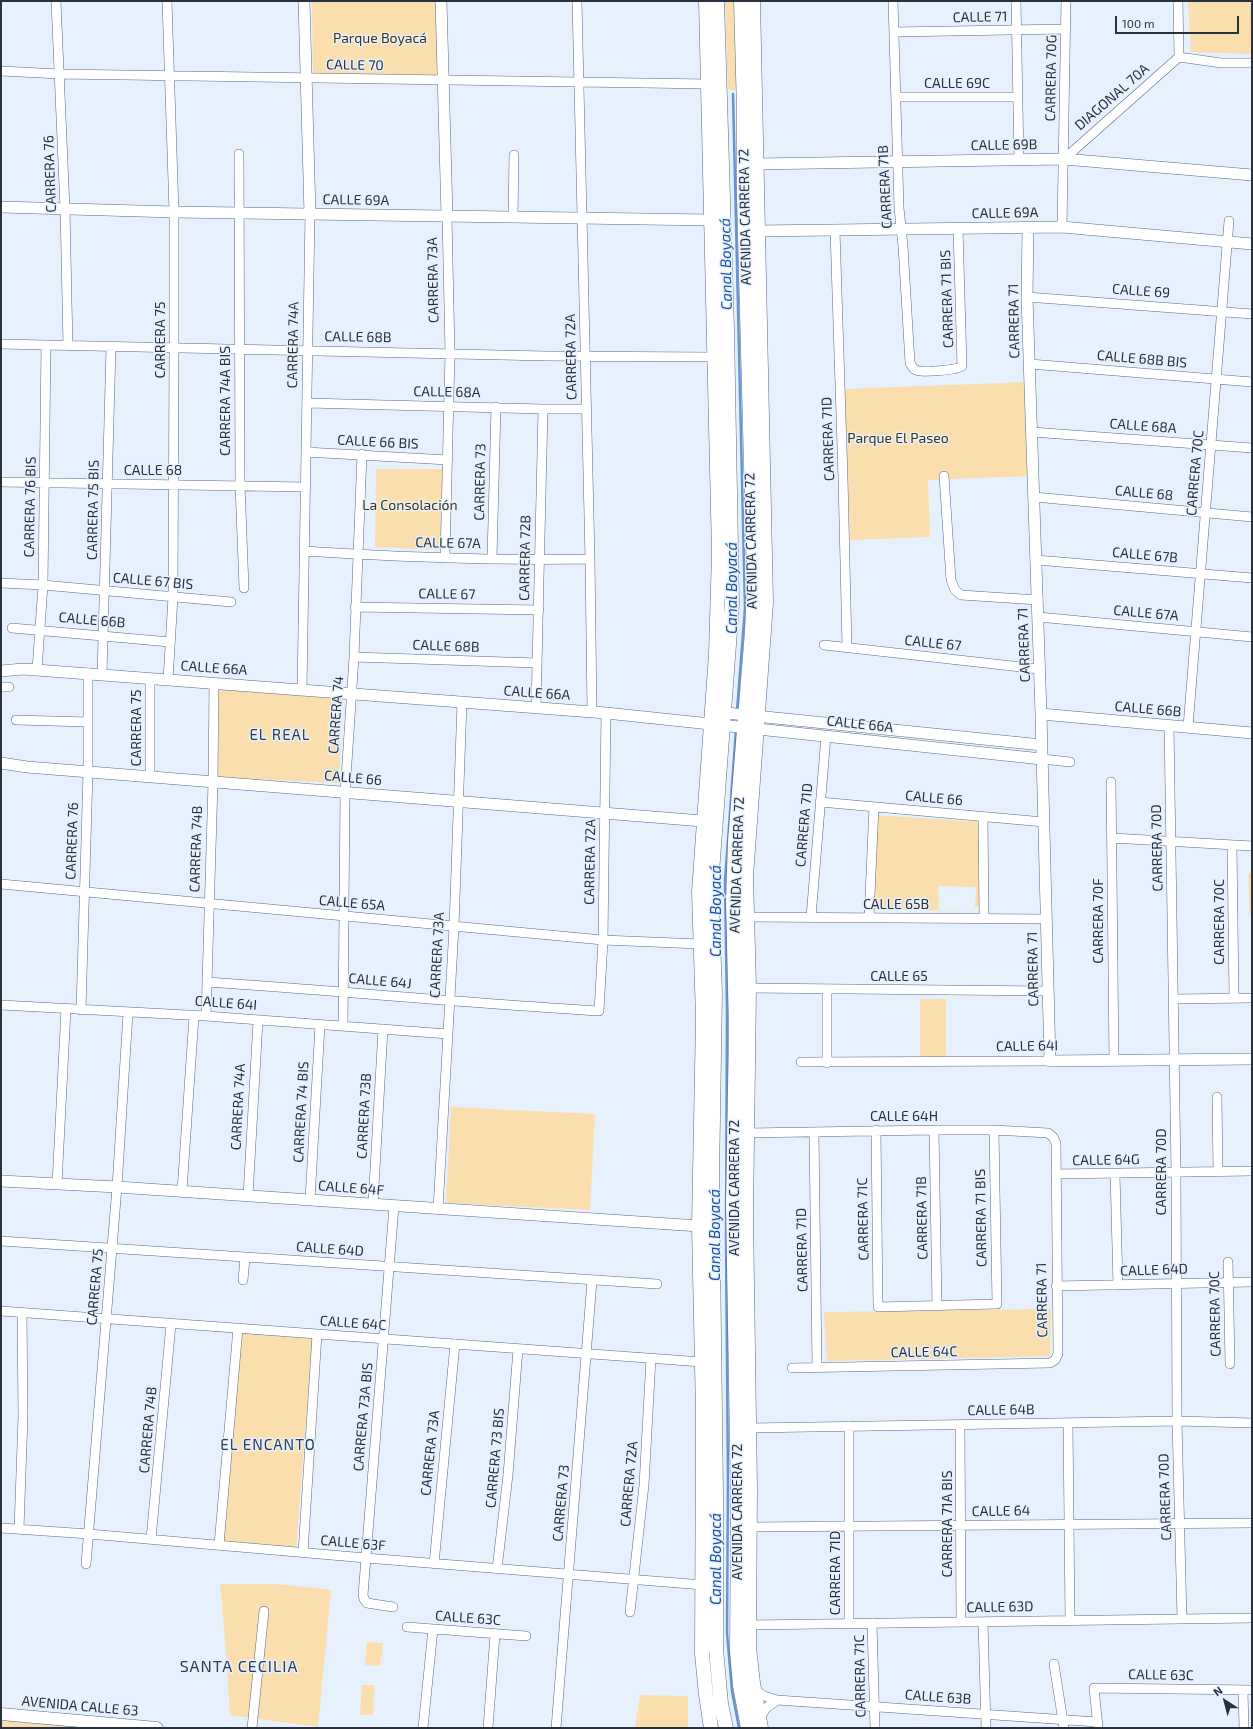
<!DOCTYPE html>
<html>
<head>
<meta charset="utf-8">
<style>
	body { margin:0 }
	#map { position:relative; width:1253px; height:1729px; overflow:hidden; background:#e7f0fd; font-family:"Exo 2",sans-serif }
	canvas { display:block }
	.frame { position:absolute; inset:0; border:2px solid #29313d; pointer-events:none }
	.north { position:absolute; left:1205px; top:1681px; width:40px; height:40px; -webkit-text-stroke:3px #e7f0fd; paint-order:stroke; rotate:324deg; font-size:11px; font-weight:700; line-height:16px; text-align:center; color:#29313d }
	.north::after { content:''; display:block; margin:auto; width:14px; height:18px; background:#29313d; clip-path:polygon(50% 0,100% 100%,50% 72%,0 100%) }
	.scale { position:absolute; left:1115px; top:16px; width:124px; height:18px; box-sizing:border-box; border:2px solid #29313d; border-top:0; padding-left:5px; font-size:12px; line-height:14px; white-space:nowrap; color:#29313d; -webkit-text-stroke:3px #e7f0fd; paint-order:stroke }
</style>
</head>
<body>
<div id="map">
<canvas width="1253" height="1729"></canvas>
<div class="frame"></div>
<div class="north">N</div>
<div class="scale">100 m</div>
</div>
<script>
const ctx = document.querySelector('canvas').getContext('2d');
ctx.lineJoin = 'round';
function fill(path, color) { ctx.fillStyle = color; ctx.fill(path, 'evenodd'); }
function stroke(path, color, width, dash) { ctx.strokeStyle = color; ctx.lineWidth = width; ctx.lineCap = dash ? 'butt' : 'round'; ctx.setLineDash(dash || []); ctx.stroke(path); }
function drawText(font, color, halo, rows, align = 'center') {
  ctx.font = font + ' "Exo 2",sans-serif'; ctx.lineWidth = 3; ctx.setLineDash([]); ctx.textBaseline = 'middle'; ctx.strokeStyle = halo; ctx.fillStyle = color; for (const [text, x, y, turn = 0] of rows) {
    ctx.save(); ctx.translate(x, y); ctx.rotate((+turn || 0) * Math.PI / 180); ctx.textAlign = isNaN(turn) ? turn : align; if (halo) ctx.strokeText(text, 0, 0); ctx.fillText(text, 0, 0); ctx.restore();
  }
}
const green = new Path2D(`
	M312,1H437L438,75L313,77Z
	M725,1H734L738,90H728Z
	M1188,1H1252V54L1191,52Z
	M1027,382L1030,476L928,480L930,537L850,540L845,389Z
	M376,469H447L443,550L375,547Z
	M219,688L342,699L339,783L218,777Z
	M873,815L981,822L982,906L975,907L976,887L938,886L939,910L980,912L867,908Z
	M1248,873H1252V917H1250Z
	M920,999H946V1057L920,1058Z
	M451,1107L595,1114L590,1210L446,1203Z
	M1051,1309L1050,1356L827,1361L824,1312Z
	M241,1332L313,1337L296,1547L223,1541Z
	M220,1584H278L331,1590L318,1727L230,1715L226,1651Z
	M367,1642L383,1643L380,1666L365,1665Z
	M362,1685H374L373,1715H360Z
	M640,1695L688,1696V1728H635Z
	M1,1720L96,1728H1Z`);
const stream = new Path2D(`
	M733,94L745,608L737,711
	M736,730L725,881L727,1011L726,1238L728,1481L727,1633L732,1691L739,1728`);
const minor = new Path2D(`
	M56,1L65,209L68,346
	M167,1L174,212V348L173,597L168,680
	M577,1L590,559L592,712
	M893,1L899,208L903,246L910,363C912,366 913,369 916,370C922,373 958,370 962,366L958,228
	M1016,1L1019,159
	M1178,1L1179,57
	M894,32L1066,29
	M1179,57L1221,63H1252
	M1,71L60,74L708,84
	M896,97H1017
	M239,154L240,485L244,588
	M1064,159L1179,57
	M513,217L514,155
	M1062,227L1066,1
	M835,230L843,478L847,648
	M1027,297L1252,314
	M1,344L546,356L715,357
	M1030,364L1252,382
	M307,403L543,409H586
	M1032,432L1252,448
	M306,452L448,460
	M944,476L951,580L955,590L961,595L1038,600
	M1,482L306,487
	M1034,497L1252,517
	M304,551C399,557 495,561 590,559
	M445,558L450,353L447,216
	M492,558L496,407
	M1036,560L1252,578
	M1,583L43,585L231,602
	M355,607L539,610
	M1038,617L1252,637
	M12,628L170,642
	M824,645L1039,669
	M354,657L537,663
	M37,670L43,585L46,345
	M102,675L111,347
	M1,687H9
	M302,690L310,214
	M536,708L543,409
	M16,720L88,722
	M1169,725L1176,1173L1177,1421L1182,1619
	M1188,727L1229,221
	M1042,759L1070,762
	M150,777V678
	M1111,782L1114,1061
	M820,802L1044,822
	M983,817L984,918
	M1112,838L1252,846
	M1232,845L1234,998
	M1,884L603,940L700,944
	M746,917L1046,919
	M811,917L826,736
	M869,917L874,807
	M207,982C338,991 468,1003 599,1011L603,940L606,713
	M749,988L1048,991
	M1173,999L1252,998
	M1,1005L206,1016L448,1034
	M81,1010L88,772V673
	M206,1016L213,782L214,683
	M343,1026L345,793L354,657L362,454
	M801,1062L1050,1061
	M827,1063V990
	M1217,1097L1218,1172
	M876,1130L878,1307L997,1304L994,1130
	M934,1130L937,1306
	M814,1132L817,1368
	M747,1133L934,1130H994L1048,1133L1053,1137L1056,1143L1058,1354L1055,1360L1050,1363L792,1368
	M1056,1174L1252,1171
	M1115,1174L1118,1285
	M57,1184L66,1009
	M182,1191L194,1016
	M248,1196L258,1021
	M310,1200L320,1025
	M373,1204L383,1029
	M438,1209L454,927L462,702
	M1,1241L657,1284
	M1228,1262L1230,1364
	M243,1280L245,1258
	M1056,1286L1252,1282
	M1,1311L702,1362
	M1068,1424L1070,1620
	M960,1425L961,1622
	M849,1426V1624
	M750,1428L1177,1421L1252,1423
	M750,1527L1252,1523
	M1,1528L89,1534L366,1558L703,1585
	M19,1529L23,1416L22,1313
	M151,1539L171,1324
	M219,1545L238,1328
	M303,1553L317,1334
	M86,1564L117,1187L128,1013
	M434,1564L455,1344
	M497,1569L508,1475L518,1349
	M393,1607L367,1603L364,1599L363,1595L394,1206
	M630,1612L644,1485L651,1358
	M983,1622L986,1728
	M872,1623L875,1728
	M749,1625L1252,1618
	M407,1627L526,1636
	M1054,1664L1064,1728
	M754,1689L764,1696L777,1700L1097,1722
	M1243,1690L1244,1728
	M759,1719L766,1708L777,1700
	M1098,1727L1094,1688L1252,1690
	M252,1728L264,1611
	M423,1728L433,1629
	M488,1728L495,1634
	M556,1728L592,1281`);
const tertiary = new Path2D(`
	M304,1L310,214
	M441,1L447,216
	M756,164L1064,159L1252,175
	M1,207L174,212L711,220
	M1028,228L1027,297L1041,714L1050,1061L1252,1059
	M757,231L1062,227L1252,244
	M1,671L23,669L606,713L1042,759
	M716,712L1042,745
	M1041,714L1252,733
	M1,763L27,767L703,821
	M1,1181L117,1187L699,1226`);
const secondary = new Path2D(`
	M1,1714L157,1728`);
const trunk = new Path2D(`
	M706,1L719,553L716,654L699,892L703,1018L699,1226L703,1413L702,1654L706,1695L711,1728
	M717,1L727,329L732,604L711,886L715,993L712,1178L716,1493V1649L721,1704L726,1728
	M741,1L744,110V199L754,580L752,631L735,841L733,901L736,1030L733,1204L738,1506L737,1652L740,1686L748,1728
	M753,1L766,603L746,876L749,988L746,1215L750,1488L749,1647L753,1683L761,1728`);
const streetNames = [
	["CALLE 71",980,17,-1],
	["CALLE 70",355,65,1],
	["CARRERA 70G",1051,78,-89],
	["CALLE 69C",957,83],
	["DIAGONAL 70A",1112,97,-41],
	["CALLE 69B",1004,145,-1],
	["CARRERA 76",50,174,-92],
	["CARRERA 71B",885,187,-93],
	["CALLE 69A",356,200,1],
	["CALLE 69A",1005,213,-1],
	["AVENIDA CARRERA 72",745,217,-91],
	["CARRERA 73A",433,280,-91],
	["CALLE 69",1141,291,4],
	["CARRERA 71 BIS",947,299,-92],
	["CARRERA 71",1014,321,-91],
	["CALLE 68B",358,337,1],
	["CARRERA 75",160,340,-90],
	["CARRERA 74A",293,345,-89],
	["CARRERA 72A",571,357,-91],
	["CALLE 68B BIS",1142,359,5],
	["CALLE 68A",447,392,1],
	["CARRERA 74A BIS",225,401,-90],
	["CALLE 68A",1143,426,4],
	["CARRERA 71D",828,439,-92],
	["CALLE 66 BIS",378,442,3],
	["CALLE 68",153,470],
	["CARRERA 70C",1195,473,-85],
	["CARRERA 73",480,482,-89],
	["CALLE 68",1144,493,5],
	["CARRERA 76 BIS",30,507,-89],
	["CARRERA 75 BIS",93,510,-89],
	["AVENIDA CARRERA 72",751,541,-91],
	["CALLE 67A",448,543,1],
	["CALLE 67B",1145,555,5],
	["CARRERA 72B",525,558,-89],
	["CALLE 67 BIS",153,581,5],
	["CALLE 67",447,594,1],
	["CALLE 67A",1146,613,5],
	["CALLE 66B",92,620,5],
	["CALLE 67",933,643,6],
	["CARRERA 71",1024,645,-92],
	["CALLE 68B",446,646,2],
	["CALLE 66A",214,668,4],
	["CALLE 66A",537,693,4],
	["CALLE 66B",1148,709,5],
	["CARRERA 74",336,715,-86],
	["CALLE 66A",860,724,6],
	["CARRERA 75",136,728,-90],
	["CALLE 66",353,778,5],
	["CALLE 66",934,798,5],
	["CARRERA 71D",804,825,-85],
	["CARRERA 76",72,841,-88],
	["CARRERA 70D",1157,848,-91],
	["CARRERA 74B",196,849,-88],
	["CARRERA 72A",590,862,-89],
	["AVENIDA CARRERA 72",737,865,-88],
	["CALLE 65A",352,903,5],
	["CALLE 65B",896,904],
	["CARRERA 70F",1098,921,-90],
	["CARRERA 70C",1219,922,-90],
	["CARRERA 73A",437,955,-87],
	["CARRERA 71",1033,969,-91],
	["CALLE 65",899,976],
	["CALLE 64J",380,981,5],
	["CALLE 64I",226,1003,4],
	["CALLE 64I",1027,1046,-1],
	["CARRERA 74A",238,1107,-87],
	["CARRERA 74 BIS",301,1112,-87],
	["CARRERA 73B",364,1116,-87],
	["CALLE 64H",904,1116],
	["CALLE 64G",1106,1160,-1],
	["CARRERA 70D",1161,1172,-90],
	["CALLE 64F",351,1188,4],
	["AVENIDA CARRERA 72",734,1188,-90],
	["CARRERA 71B",922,1218,-91],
	["CARRERA 71 BIS",981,1218,-91],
	["CARRERA 71C",863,1219,-91],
	["CALLE 64D",330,1249,4],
	["CARRERA 71D",802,1250,-91],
	["CALLE 64D",1154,1270,-2],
	["CARRERA 75",95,1287,-85],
	["CARRERA 71",1042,1300,-91],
	["CARRERA 70C",1215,1314,-91],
	["CALLE 64C",353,1323,4],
	["CALLE 64C",924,1352,-1],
	["CALLE 64B",1001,1410,-1],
	["CARRERA 73A BIS",363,1417,-85],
	["CARRERA 74B",148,1430,-85],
	["CARRERA 73A",430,1453,-84],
	["CARRERA 73 BIS",495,1458,-85],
	["CARRERA 72A",629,1484,-85],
	["CARRERA 70D",1165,1497,-92],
	["CARRERA 73",561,1503,-85],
	["CALLE 64",1001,1511,-1],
	["AVENIDA CARRERA 72",737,1512,-90],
	["CARRERA 71A BIS",947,1524,-90],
	["CALLE 63F",353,1543,5],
	["CARRERA 71D",835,1573,-90],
	["CALLE 63D",1000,1607,-1],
	["CALLE 63C",468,1618,4],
	["CALLE 63C",1161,1675,1],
	["CARRERA 71C",860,1676,-91],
	["CALLE 63B",938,1697,4],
	["AVENIDA CALLE 63",80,1706,5]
];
const parkNames = [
	["Parque Boyacá",380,38],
	["Parque El Paseo",898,438],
	["La Consolación",410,505]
];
const waterNames = [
	["Canal Boyacá",726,264,-91],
	["Canal Boyacá",732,588,-90],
	["Canal Boyacá",716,911,-90],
	["Canal Boyacá",715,1235,-90],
	["Canal Boyacá",716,1559,-90]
];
const neighbourhoodNames = [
	["EL REAL",280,735],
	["EL ENCANTO",268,1445]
];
const quarterNames = [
	["SANTA CECILIA",239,1667]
];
fill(green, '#fadead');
stroke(stream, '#6794d5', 2.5);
stroke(minor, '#576a86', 10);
stroke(tertiary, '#576a86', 12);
stroke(secondary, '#576a86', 13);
stroke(trunk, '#576a86', 15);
stroke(minor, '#fff', 9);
stroke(tertiary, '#fff', 11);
stroke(secondary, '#fff', 12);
stroke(trunk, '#fff', 14);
drawText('14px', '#29313d', '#e7f0fd', streetNames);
drawText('14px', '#44330f', '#e7f0fd', parkNames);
drawText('italic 15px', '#1b54a3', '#e7f0fd', waterNames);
ctx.letterSpacing = '1px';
drawText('15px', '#2c3e57', '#e7f0fd', neighbourhoodNames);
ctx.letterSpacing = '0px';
ctx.letterSpacing = '1px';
drawText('16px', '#2c3e57', '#e7f0fd', quarterNames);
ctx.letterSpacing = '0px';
</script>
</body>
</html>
